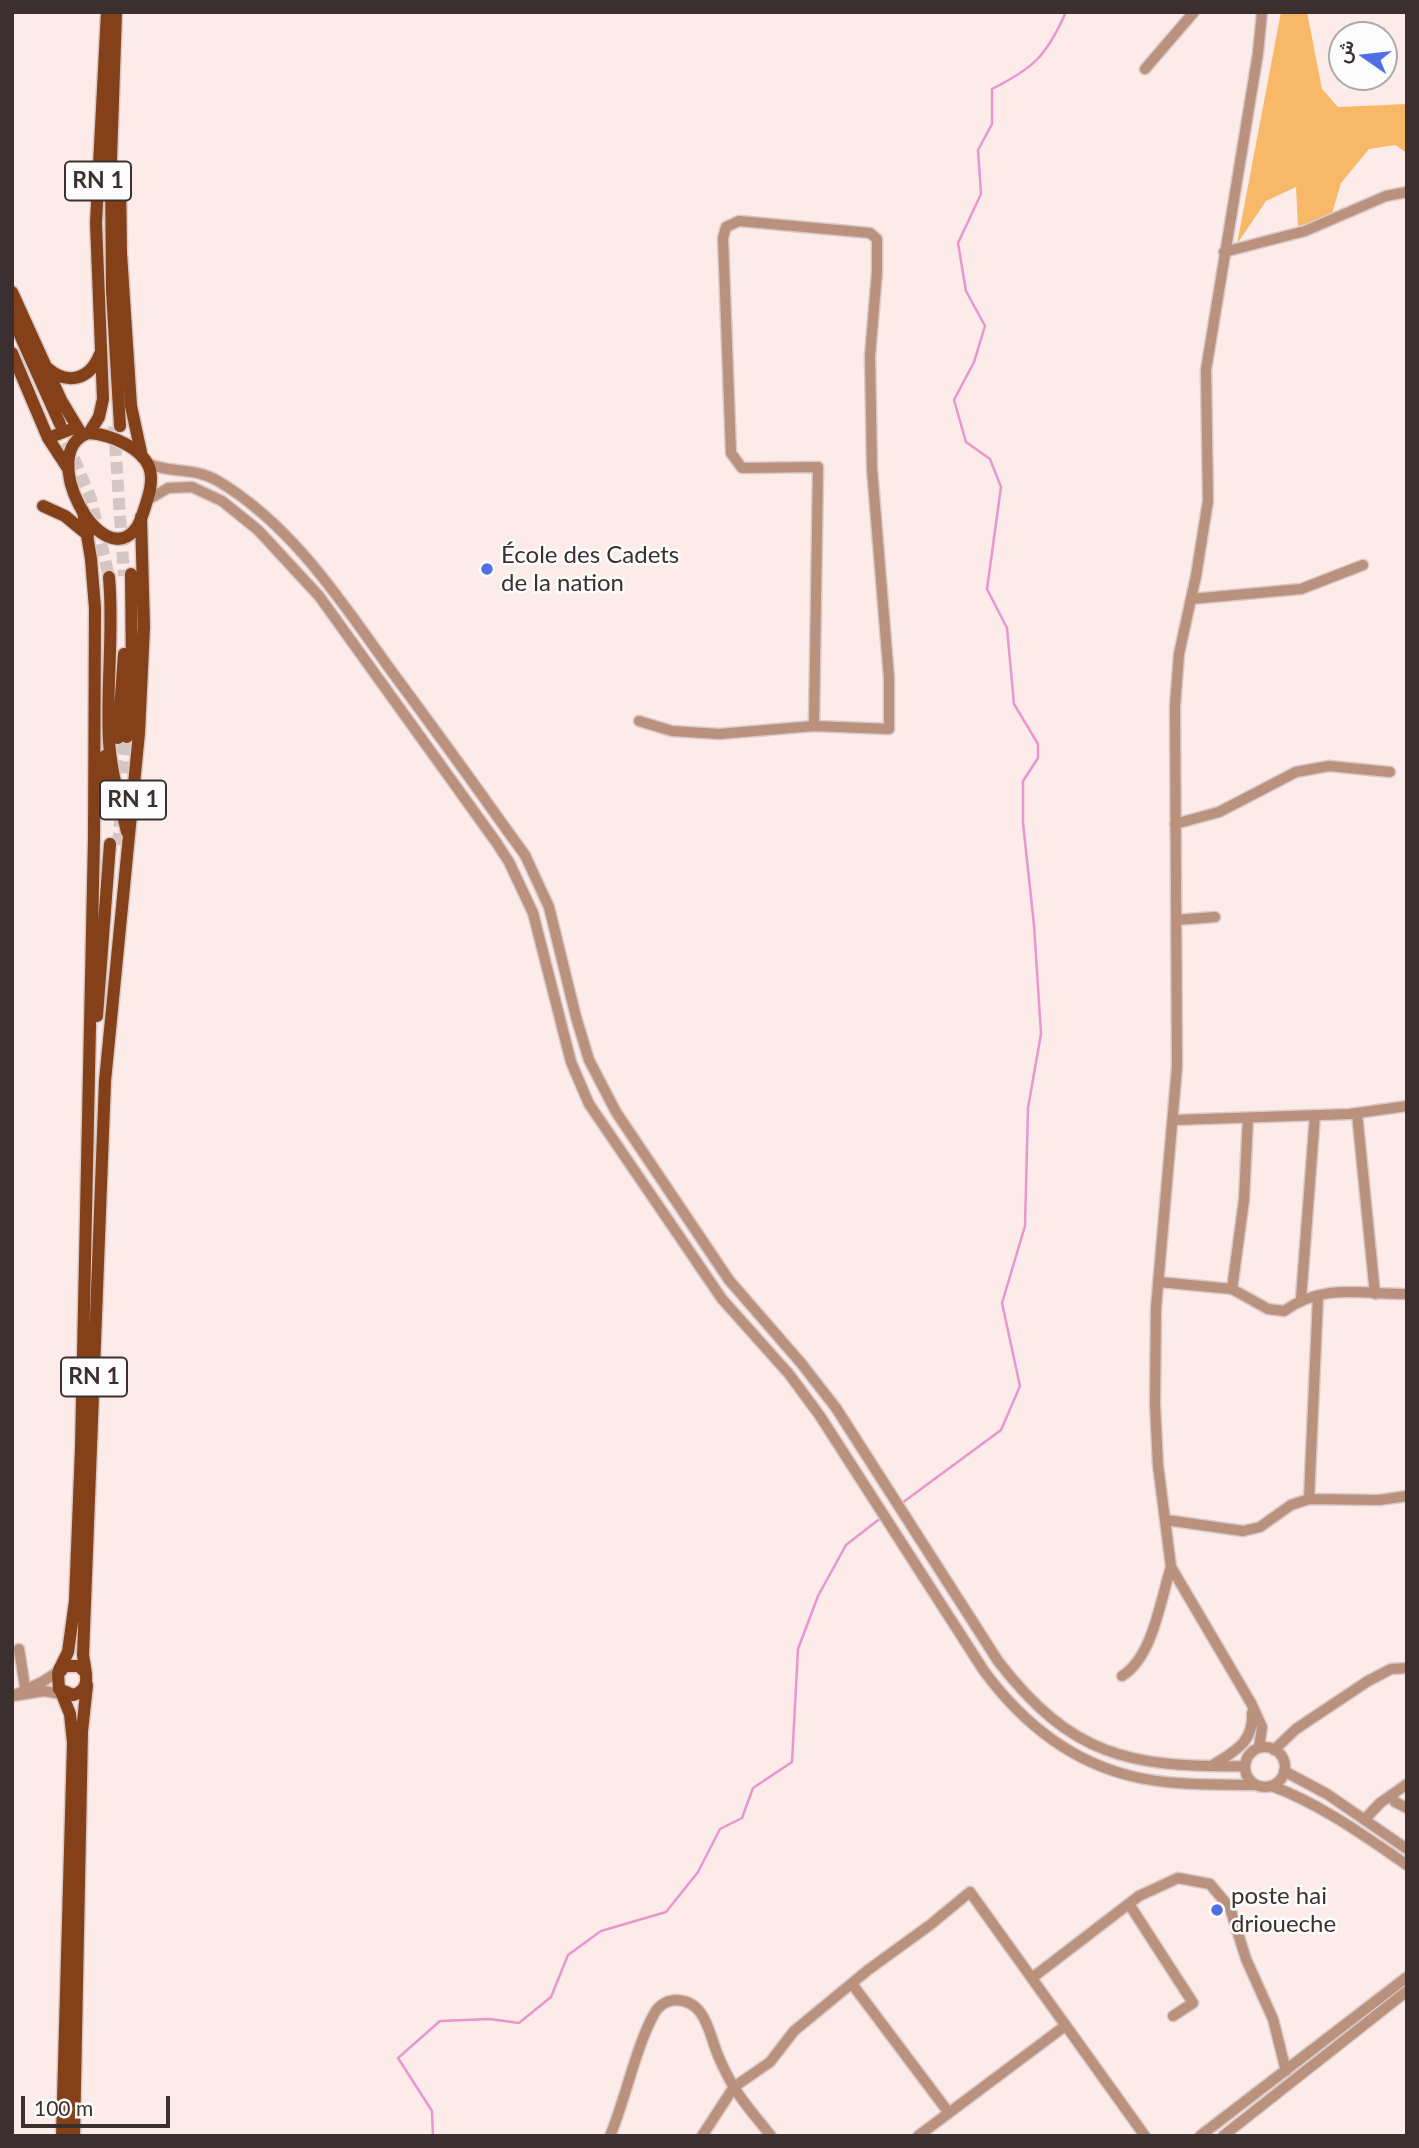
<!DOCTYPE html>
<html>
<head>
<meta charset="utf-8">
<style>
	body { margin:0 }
	#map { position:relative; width:1419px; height:2148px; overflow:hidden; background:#fcebe9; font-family:Lato,Vazirmatn,sans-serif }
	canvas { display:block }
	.frame { position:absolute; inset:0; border:14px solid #3b302f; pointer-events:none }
	.north { position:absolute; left:1328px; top:21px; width:70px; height:70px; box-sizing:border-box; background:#fcfcfc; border:2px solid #afaaaa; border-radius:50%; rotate:284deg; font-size:19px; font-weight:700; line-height:28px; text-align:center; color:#3b302f }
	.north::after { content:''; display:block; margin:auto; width:24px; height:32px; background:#506fe4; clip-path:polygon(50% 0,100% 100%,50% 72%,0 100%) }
	.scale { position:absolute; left:21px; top:2096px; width:149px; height:32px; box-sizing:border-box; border:4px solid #3b302f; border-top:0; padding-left:9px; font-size:21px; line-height:24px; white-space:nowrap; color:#3b302f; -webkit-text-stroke:5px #fcfcfc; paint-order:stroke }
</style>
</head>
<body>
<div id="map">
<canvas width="1419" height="2148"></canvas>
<div class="frame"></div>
<div class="north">ش</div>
<div class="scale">100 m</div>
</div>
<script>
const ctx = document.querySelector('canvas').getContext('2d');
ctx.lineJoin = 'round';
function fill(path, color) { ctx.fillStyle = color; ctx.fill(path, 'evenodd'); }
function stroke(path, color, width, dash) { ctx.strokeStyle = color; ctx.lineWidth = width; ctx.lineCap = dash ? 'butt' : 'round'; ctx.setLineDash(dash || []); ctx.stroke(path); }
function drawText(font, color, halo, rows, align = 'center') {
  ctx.font = font + ' Lato,sans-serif'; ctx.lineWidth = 5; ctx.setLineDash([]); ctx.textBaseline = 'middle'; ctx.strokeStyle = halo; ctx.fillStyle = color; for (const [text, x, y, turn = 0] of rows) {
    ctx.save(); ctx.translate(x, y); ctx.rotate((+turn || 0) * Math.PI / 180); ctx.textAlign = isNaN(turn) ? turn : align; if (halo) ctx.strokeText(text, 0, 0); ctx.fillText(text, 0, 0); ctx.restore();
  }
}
const green = new Path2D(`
	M1281,12H1307L1322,89L1338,107L1407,104V153L1395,145L1369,149L1341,183L1331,217L1298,226L1296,187L1266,201L1237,244Z`);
const stream = new Path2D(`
	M902,1503L1001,1430L1020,1386L1002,1303L1025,1226L1028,1108L1041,1034L1034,925L1023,823V781L1038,758V744L1014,704L1007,628L987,589L1001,487L990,459L966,442L954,400L974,362L985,326L966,291L958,243L981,194L978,150L992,124V89C1034,68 1047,55 1066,12
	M433,2136L432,2111L398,2058L440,2021L490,2019L519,2023L551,1997L568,1955L601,1931L666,1912L698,1872L720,1829L742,1818L753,1788L792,1762L798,1649L818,1596L846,1545L882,1517`);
const majorTunnel = new Path2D(`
	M60,425L91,499L109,577
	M114,426L124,576
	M116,772L118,738
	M118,845L127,737`);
const minor = new Path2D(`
	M1145,69L1194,12
	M1224,252L1305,231L1386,196L1407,192
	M147,463C169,474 193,466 218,481C292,525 341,601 390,669C430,723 470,778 509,833L525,855L549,907L576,1017L589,1060L616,1112L729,1280L801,1363L836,1408L998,1661C1071,1756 1130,1768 1245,1766
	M146,501L168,488L192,487L222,501L258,530L319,596L496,842L509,862L533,913L571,1062L589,1104L722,1299L789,1374L820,1416L984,1671C1021,1721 1070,1761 1131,1776C1171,1786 1214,1784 1255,1785
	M1191,599L1301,589L1363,565
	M639,721L672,731L719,734L814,726L889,729V678L872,469L870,356L877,272V239L870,233L739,221L726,227L723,238L731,453L742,468L818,467L814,726
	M1175,824L1219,812L1296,772L1329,766L1390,772
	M1176,920L1215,917
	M1357,1113L1375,1294
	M1174,1120L1350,1114L1407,1106
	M1159,1282L1232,1289L1268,1309L1284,1311C1323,1283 1361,1294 1407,1294
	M1232,1289L1244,1200L1248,1118
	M1301,1299L1315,1115
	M1309,1499L1318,1297
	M1166,1520L1243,1531L1260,1527L1291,1505L1309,1499L1379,1500L1407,1496
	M19,1649L26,1693
	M61,1670L42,1682L13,1696L44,1691L68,1695
	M1122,1676C1153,1657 1160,1601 1171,1567
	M1245 1767a20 20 0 1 1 40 0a20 20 0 1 1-40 0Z
	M1259,1748L1262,1727L1251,1703L1171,1567L1158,1465L1155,1404L1156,1308L1177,1067L1175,706L1179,654L1196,576L1208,501L1206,370L1258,53L1262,12
	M1274,1750L1296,1729L1368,1681L1391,1669L1407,1668
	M1213,1765C1235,1751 1254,1742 1252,1713
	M1284,1771L1327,1794L1407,1849
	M1272,1786C1322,1805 1363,1835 1407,1865
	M1391,1795L1395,1802L1407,1808
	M1365,1819L1380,1803L1407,1784
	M1129,1904L1193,2003L1173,2016
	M1032,1978L1139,1896L1178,1878L1210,1884L1230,1908L1246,1959L1273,2019L1286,2071
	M852,1984L949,2113
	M610,2136C626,2098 635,2049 654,2014C658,2006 666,2001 675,2000C704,2000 708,2029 716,2050C720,2062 726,2073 732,2084C742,2102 758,2119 771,2136
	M702,2136L734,2087L770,2062L794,2031L868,1970L930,1925L970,1892L1145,2136
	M918,2136L1065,2026
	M1200,2136L1407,1977
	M1223,2136L1407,1991`);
const major = new Path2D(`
	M116,12L111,159L112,291L120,426
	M120,176L121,253L131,406L142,457
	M12,292L61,400L82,435
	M12,317L60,424
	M12,353L48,438L67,467
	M46,367C67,386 90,380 100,354
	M89,433L99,417L103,399L96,223L107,12
	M89,433C109,434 144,448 150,470C153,482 149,495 145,507C143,513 141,521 137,527C102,578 34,449 89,433Z
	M48,438L77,427
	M43,506L65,516L88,535
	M109,577C114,632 106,687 109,741C111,772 120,802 127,832
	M127,737L132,672L131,574
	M118,738L124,654
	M101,804L105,756
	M97,1016L110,844
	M59,1670L68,1652L75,1601L81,1448L94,838L95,608L91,559L83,511
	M86,1673L79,1666H65L58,1674L59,1689L73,1695C93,1690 85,1671 83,1655L105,1081L139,733L144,627L141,517
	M60,1689L70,1714L73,1743L62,2136
	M74,2136L82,1731L87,1685`);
const markers = [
	[487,569,7,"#506fe4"],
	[1217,1910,7,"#506fe4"]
];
const shields = [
	[98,181,66],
	[133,800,66],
	[94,1377,66]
];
const shieldNames = [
	["RN 1",98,181],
	["RN 1",133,800],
	["RN 1",94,1377]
];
const poiNames = [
	["École des Cadets",501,555],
	["de la nation",501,583],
	["poste hai",1231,1896],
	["drioueche",1231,1924]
];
fill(green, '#f7b868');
stroke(stream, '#e995d0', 2.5);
stroke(majorTunnel, '#d5c6c4', 12, [12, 6]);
stroke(minor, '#d9c9c8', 13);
stroke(major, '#d9c9c8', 15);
stroke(minor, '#b9917d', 10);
stroke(major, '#844119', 12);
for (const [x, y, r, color] of markers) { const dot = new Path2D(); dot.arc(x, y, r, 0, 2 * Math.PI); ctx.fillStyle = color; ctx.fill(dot); stroke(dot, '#fcfcfc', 2.5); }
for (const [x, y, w] of shields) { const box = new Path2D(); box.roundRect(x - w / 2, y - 19.5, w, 39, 5); ctx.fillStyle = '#fcfcfc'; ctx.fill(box); stroke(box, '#3b302f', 2); }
drawText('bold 23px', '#3b302f', null, shieldNames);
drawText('24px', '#3b302f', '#fcfcfc', poiNames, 'left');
</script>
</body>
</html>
